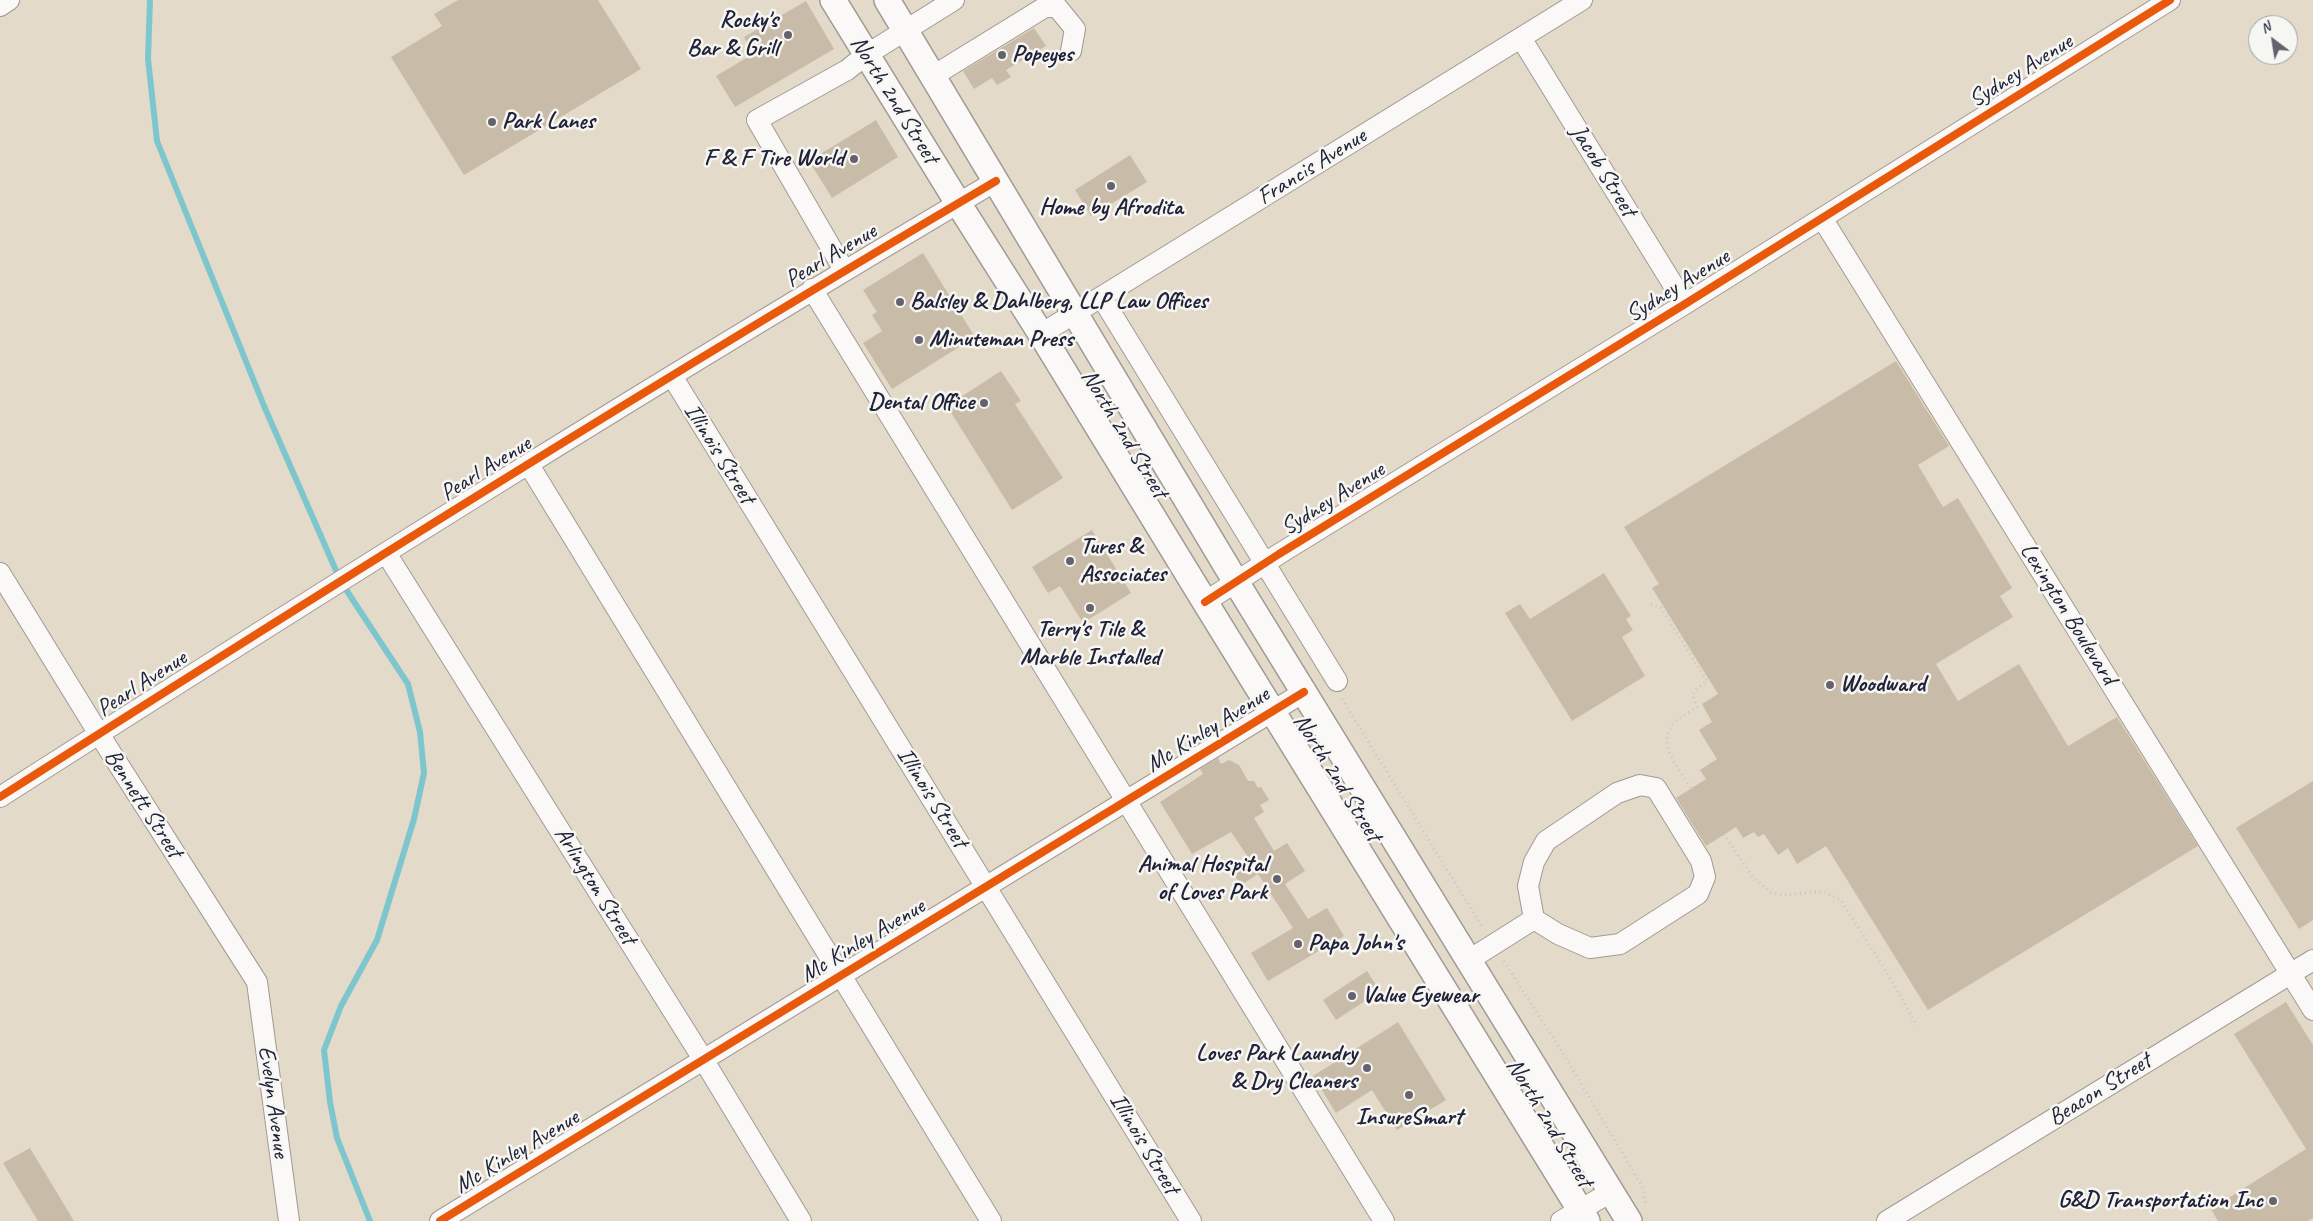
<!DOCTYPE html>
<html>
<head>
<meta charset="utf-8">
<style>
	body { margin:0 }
	#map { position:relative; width:2313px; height:1221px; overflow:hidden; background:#e4dac9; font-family:Caveat,sans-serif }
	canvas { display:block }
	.north { position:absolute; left:2248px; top:15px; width:50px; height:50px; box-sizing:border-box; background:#f6f6f2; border:1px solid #a1a1a9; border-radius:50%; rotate:329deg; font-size:14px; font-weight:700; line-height:20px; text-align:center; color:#22223b }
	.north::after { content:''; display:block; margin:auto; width:18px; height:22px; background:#66626d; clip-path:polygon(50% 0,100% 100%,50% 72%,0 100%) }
</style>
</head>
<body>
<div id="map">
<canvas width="2313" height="1221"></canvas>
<div class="north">N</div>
</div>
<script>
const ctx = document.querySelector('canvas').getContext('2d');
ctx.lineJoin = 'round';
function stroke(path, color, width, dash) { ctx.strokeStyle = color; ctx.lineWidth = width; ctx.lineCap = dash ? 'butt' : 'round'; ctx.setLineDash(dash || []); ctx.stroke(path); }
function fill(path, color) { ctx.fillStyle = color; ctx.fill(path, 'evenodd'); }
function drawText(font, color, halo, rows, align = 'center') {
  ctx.font = font + ' Caveat,sans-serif'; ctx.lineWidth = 5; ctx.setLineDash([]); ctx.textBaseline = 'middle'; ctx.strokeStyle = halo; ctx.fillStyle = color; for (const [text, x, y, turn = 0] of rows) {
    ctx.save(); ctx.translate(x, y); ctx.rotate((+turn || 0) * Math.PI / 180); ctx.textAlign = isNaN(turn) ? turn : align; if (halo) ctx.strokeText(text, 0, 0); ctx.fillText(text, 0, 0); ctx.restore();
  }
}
const stream = new Path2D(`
	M150,0L148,59L157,141L264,406L341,582L408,684L420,732L424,773L414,819L377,940L341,1006L324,1050L330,1102L337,1138L370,1221`);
const building = new Path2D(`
	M458,0H598L641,69L464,175L391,57L442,26L434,14Z
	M806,1L834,49L735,107L716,76L753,54L744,37Z
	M1034,28L1046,46L1006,70L1011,77L997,85L992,78L974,89L963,71Z
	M876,120L898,157L832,198L809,161Z
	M1130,155L1147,182L1091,216L1075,190Z
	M923,253L975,337L892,389L863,343L882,331L872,315L877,312L863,290Z
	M1896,361L1949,446L1918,465L1943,507L1958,498L2012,588L2000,596L2013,617L1936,664L1958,701L2019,664L2068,746L2117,717L2198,846L1928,1010L1826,846L1797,864L1788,848L1778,855L1764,834L1758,837L1754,832L1743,838L1736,827L1706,846L1676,798L1706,779L1700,770L1717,759L1699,730L1712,722L1702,704L1718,694L1652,588L1659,584L1624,527Z
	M1001,371L1021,401L1015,404L1063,478L1012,510L947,406Z
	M1092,530L1131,593L1083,623L1060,586L1048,593L1032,567Z
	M1604,573L1631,616L1626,619L1633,630L1622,637L1645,676L1572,721L1505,613L1520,604L1530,619Z
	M1218,758L1221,764L1229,760L1239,765L1248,781H1254L1258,788L1261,787L1269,800L1260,805L1264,812L1254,818L1274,851L1287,843L1305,871L1285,884L1308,919L1327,908L1344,936L1268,981L1251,953L1293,928L1258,874L1241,885L1232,871L1250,860L1231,832L1192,854L1160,802L1203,774L1200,769Z
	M2313,781V920L2299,929L2236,828Z
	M1367,971L1380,991L1336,1020L1323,1000Z
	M2286,1002L2313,1045V1218L2308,1221H2218L2211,1209L2306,1149L2234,1034Z
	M1398,1022L1446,1100L1397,1130L1372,1090L1336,1113L1313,1076Z
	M30,1148L74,1221H38L3,1163Z`);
const path = new Path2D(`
	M1651,604L1661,608L1707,681L1698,688L1692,695L1697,707C1690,712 1680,717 1674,723C1655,742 1680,770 1691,788
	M1342,699L1483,928
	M1724,834L1752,876L1770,892L1783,895L1822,891L1841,900L1895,986L1917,1026
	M1504,961L1569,1063L1643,1188L1646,1205`);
const minor = new Path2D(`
	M0,6L9,0
	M1521,38L1685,304
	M933,76L1045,7H1057L1075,29L1071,51
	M1822,218L2313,1010
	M844,270L757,120L847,70L866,55L954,0
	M812,289L1384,1221
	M1102,298L1337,681
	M1041,334L1582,0
	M672,376L1191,1221
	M529,465L991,1221
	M386,553L703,1059L801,1221
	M0,573L99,734L257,982L289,1221
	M1205,602L1279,554L1685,304L2170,0
	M0,797C329,587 660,379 996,181
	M1469,960L1534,919L1558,934L1590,948L1620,944L1698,894L1705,877L1701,861L1656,788L1640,785L1617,793L1546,841L1534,862L1528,886L1534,919
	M440,1221L1304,692
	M1561,1221L1611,1192
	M1887,1221L2313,960`);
const major = new Path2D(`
	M833,0L958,203L1041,334L1205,602L1587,1221
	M887,0L1236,582L1629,1221`);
const cycleway = new Path2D(`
	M1205,602L1279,554L1685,304L2170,0
	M0,797C329,587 660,379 996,181
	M440,1221L1304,692`);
const markers = [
	[788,35,5,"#66626d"],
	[1002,55,5,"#66626d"],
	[492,122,5,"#66626d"],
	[854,159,5,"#66626d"],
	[1111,186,5,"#66626d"],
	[900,302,5,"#66626d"],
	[919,340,5,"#66626d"],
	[984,403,5,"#66626d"],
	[1070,561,5,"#66626d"],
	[1090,608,5,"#66626d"],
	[1830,685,5,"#66626d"],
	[1277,879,5,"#66626d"],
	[1298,944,5,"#66626d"],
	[1352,996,5,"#66626d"],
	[1367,1068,5,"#66626d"],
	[1409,1095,5,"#66626d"],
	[2273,1201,5,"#66626d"]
];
const poiNames = [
	["Rocky's",778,21,"right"],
	["Bar & Grill",778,49,"right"],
	["Popeyes",1012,55],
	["Park Lanes",502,122],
	["F & F Tire World",844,159,"right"],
	["Home by Afrodita",1111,208,"center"],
	["Balsley & Dahlberg, LLP Law Offices",910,302],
	["Minuteman Press",929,340],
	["Dental Office",974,403,"right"],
	["Tures &",1080,547],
	["Associates",1080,575],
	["Terry's Tile &",1090,630,"center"],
	["Marble Installed",1090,658,"center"],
	["Woodward",1840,685],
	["Animal Hospital",1267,865,"right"],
	["of Loves Park",1267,893,"right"],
	["Papa John's",1308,944],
	["Value Eyewear",1362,996],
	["Loves Park Laundry",1357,1054,"right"],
	["& Dry Cleaners",1357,1082,"right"],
	["InsureSmart",1409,1118,"center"],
	["G&D Transportation Inc",2263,1201,"right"]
];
const streetNames = [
	["Sydney Avenue",2021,71,-32],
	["North 2nd Street",894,100,58],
	["Francis Avenue",1312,167,-32],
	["Jacob Street",1603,171,58],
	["Pearl Avenue",831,256,-31],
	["Sydney Avenue",1678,286,-32],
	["North 2nd Street",1124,434,59],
	["Illinois Street",719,454,58],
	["Pearl Avenue",486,469,-32],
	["Sydney Avenue",1333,499,-32],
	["Lexington Boulevard",2068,614,58],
	["Pearl Avenue",142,684,-33],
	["Mc Kinley Avenue",1208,730,-32],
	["North 2nd Street",1337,778,58],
	["Illinois Street",932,798,58],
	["Bennett Street",143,804,57],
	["Arlington Street",595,886,58],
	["Mc Kinley Avenue",863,941,-31],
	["Beacon Street",2100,1090,-32],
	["Evelyn Avenue",273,1102,82],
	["North 2nd Street",1549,1123,59],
	["Illinois Street",1144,1144,59],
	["Mc Kinley Avenue",517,1152,-31]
];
stroke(stream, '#7ec6cd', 6);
fill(building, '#c8bca9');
stroke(minor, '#a09a94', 22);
stroke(major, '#a09a94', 28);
stroke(path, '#c7c6c3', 3, [1, 4]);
stroke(minor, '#fbf9f7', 20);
stroke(major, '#fbf9f7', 25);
stroke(cycleway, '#e8590c', 8);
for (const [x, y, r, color] of markers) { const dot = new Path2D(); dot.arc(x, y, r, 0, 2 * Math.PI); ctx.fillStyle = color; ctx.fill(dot); stroke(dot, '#f6f6f2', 2); }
drawText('bold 24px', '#22223b', '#f6f6f2', poiNames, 'left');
drawText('24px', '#22223b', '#f6f6f2', streetNames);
</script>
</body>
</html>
